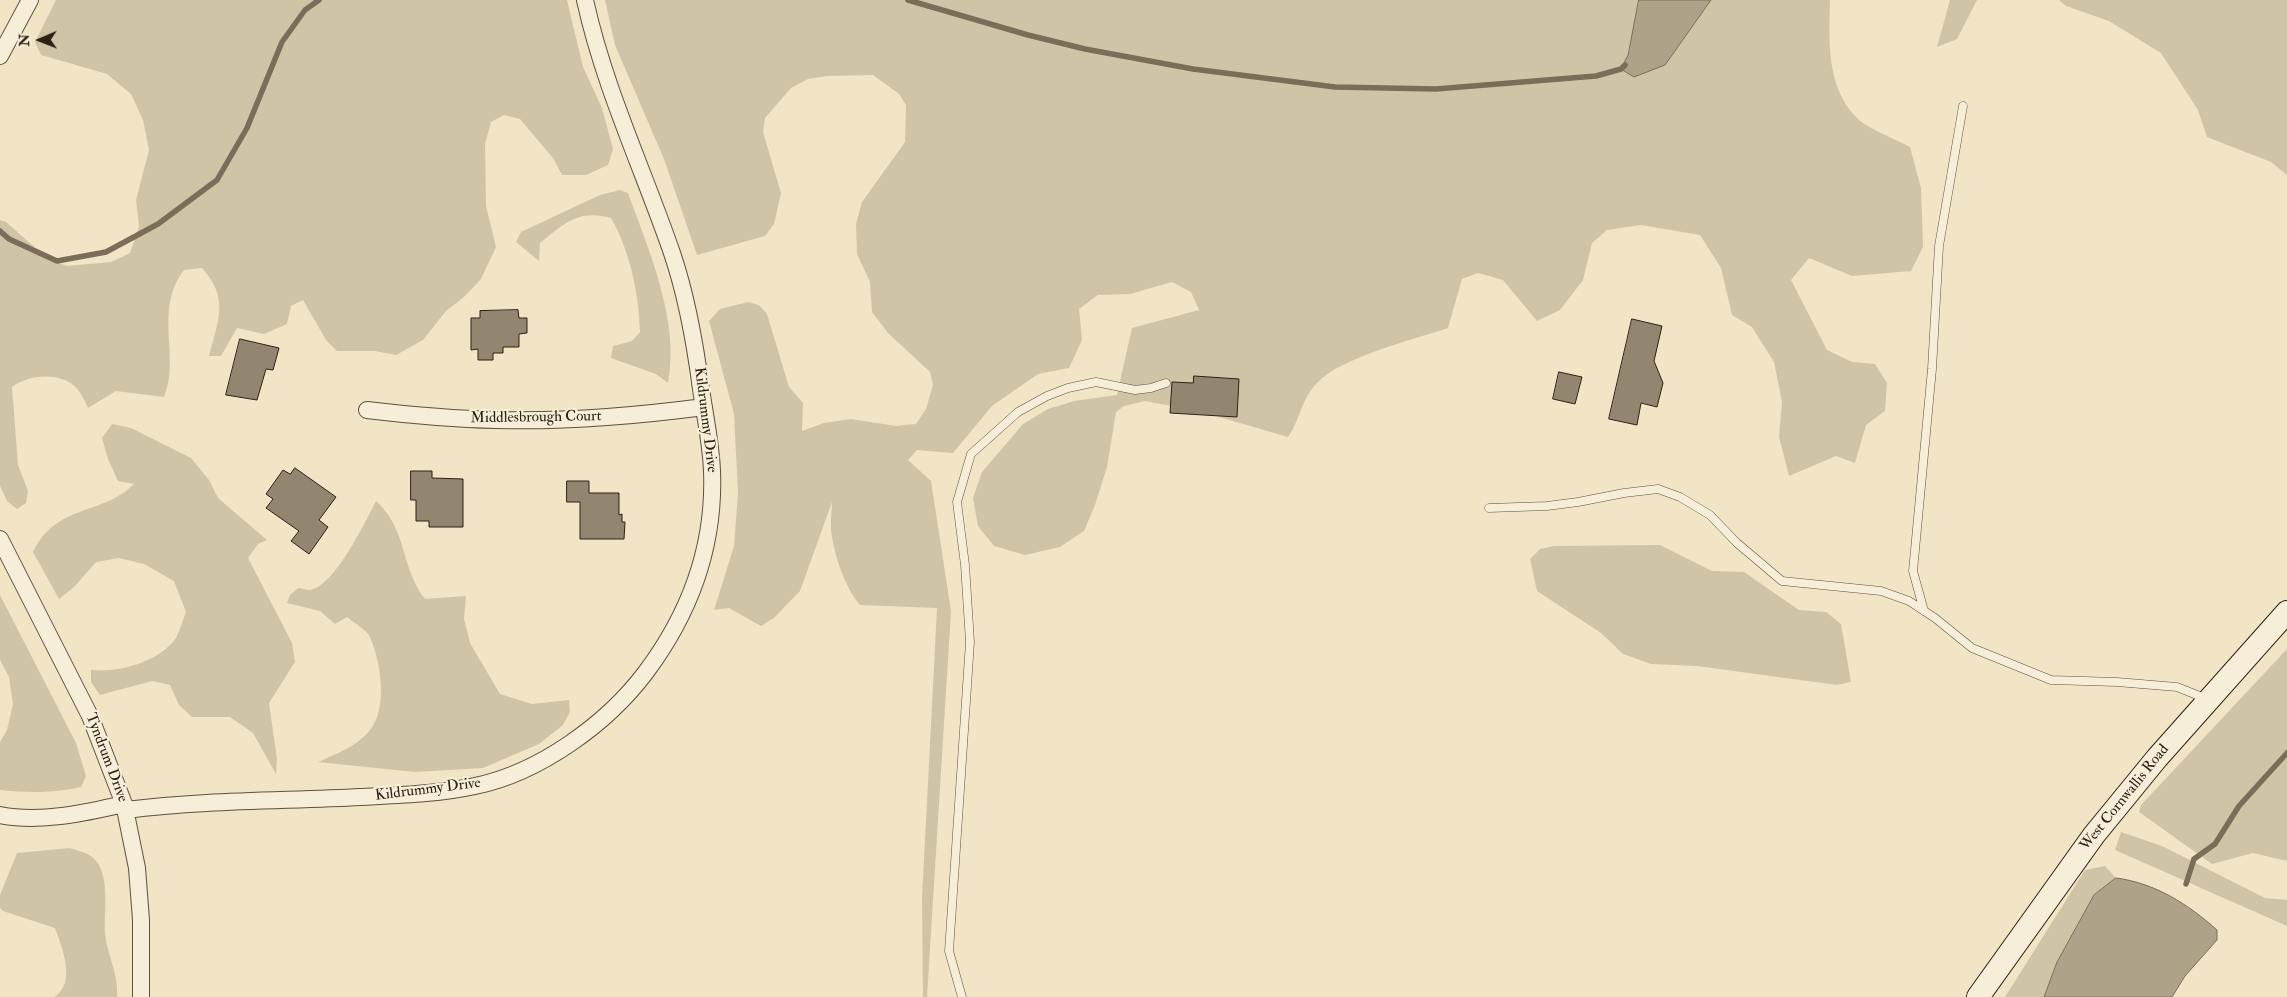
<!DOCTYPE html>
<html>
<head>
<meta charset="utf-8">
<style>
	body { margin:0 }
	#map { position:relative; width:2287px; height:997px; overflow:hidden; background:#f1e5c5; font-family:"IM FELL Double Pica",serif }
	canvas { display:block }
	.north { position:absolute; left:15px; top:15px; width:50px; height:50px; -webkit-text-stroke:4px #f6eed9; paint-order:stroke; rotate:269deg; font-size:14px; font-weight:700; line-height:20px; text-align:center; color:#2d2014 }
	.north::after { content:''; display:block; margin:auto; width:18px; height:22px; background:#2d2014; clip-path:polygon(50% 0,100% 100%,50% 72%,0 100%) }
</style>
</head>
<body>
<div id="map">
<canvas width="2287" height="997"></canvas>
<div class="north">N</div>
</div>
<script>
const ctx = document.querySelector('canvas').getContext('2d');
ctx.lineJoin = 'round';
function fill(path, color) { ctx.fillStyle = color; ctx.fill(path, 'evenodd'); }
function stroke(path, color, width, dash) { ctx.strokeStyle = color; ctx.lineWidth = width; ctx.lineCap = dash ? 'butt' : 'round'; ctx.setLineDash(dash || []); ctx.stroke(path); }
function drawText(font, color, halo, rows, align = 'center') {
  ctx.font = font + ' "IM FELL Double Pica",serif'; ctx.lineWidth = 4.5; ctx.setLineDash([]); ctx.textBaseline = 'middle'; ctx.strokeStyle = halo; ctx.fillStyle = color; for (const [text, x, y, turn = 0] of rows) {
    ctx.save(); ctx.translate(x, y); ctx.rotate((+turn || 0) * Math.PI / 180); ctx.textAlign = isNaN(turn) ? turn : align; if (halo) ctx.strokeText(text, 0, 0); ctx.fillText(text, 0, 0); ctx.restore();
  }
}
const green = new Path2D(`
	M56,0H567L583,67L602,108L613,149L608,165L586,175H562L553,158L520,119L504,115L491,122L485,144L486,206L496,247L481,279L464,297L446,311L423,340L396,355L375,351H337L326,340L303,300L291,306L287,324L264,334L237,328L221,356H209C218,320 230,299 202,268L184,270C153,310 181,358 164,397L116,391L88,408C84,398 78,386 67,381C49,373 27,376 12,387L18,465L28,491L26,503L17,509L7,501L0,486V220L6,222L48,259L67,266L111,262L130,253L139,227L136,200L149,150L143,120L131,94L107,74L41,55L35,42Z
	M605,0H1830C1829,40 1826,86 1856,117C1864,127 1897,140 1910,147L1921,188L1923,247L1911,271L1852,276L1809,258L1791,280L1827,350L1852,362L1875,364L1887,383L1885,411L1866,425L1855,463L1836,456L1789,476L1779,437L1782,402L1774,362L1752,327L1732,315L1721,268L1700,235L1641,225L1607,230L1592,243L1583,280L1560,310L1537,321L1503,280L1478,273L1462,279L1448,328C1415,339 1339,358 1317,383C1300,401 1301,418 1288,437L1202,412L1145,401L1124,406L1116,412L1107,467L1095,505L1084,531L1060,547L1025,555L994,546L978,526L973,498L982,472L1023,424L1048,409L1074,401L1117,395L1132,328L1199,310L1191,292L1172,282L1130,294L1098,295L1079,309L1082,340L1069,368L1038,374L992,406L953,453L917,450L908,460L931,481L951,611L927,997H923L922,898L937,608L860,605C845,588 833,552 831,529C830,520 832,511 832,502L800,591L774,618L761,626L729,608L714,610L734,546L738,493L734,414L709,321L720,309L748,302L759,305L767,314L789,387L803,403L802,431L824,423L851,419L896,426L916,424L926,409L933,385L930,372L888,333L872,312L870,282L857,254L856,224L862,202L905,142L906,105L899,94L873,75L827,76L808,79L791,88L765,118L763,132L781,193L774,224L765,236L697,255L664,159L615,45Z
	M1950,0H1977L1957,39L1937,47Z
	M2059,0H2287V175L2271,162L2207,137L2198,110L2161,53L2109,21L2066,6Z
	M620,190L628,193C649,251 680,321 668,383L656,374L611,358L613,346L632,341L640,332C639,294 630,251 611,218C578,209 565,223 540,243L539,261L516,242L521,232L600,195Z
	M112,424L131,428L191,458L209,480L218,498L267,540L258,544L248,558L292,643L295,662L269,703L277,759L276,774L253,733L230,717H192L179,705L170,685L152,681L100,695L91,682V670C119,673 159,662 176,638C180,630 183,620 186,612L174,581L144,564L119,558L96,562L74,587L59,599L33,552C57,503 102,516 134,484L118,481L108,459L102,438Z
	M376,501C408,530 400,567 425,599L466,596L464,619L470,643L500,694L532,704L569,700L570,712L563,725L539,744L483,768L415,772L318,762C338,753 356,747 370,730C388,708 381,662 370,637C367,630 354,623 347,617L335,624L320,611L287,603L290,595L298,588C301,588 306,590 310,590C335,586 365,522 376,501Z
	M1660,545L1712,571L1744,572L1799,610L1826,612L1841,624L1851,682L1837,685L1697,666L1651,664L1623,654L1601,633L1537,591L1530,559L1540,549L1554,546Z
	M0,595L76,743L86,776L81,787C56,793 25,793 0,790V742L7,730L13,704L9,677L0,660Z
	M2287,649V861L2253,853L2212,864L2139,812L2141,805Z
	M2121,832L2162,846L2265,898L2287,900V926L2115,850Z
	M70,848C82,852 92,853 99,865C109,884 104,912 105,933C107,955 119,974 117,997H54C77,983 62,948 55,928L3,911L0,908V895L17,853Z
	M2105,866L2116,878L2094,895L2057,962L2044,997H2005L2085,870Z`);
const water = new Path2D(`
	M1639,0H1711L1665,65L1634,77L1621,69L1628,55Z
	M2116,878C2155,883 2188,904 2217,930V940L2185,976L2172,997H2044L2057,962L2094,895Z`);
const stream = new Path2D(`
	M908,0L1028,35L1085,49L1193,69L1335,87L1436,89L1596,76L1621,69L1625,65
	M0,231L9,239L57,261L106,252L158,224L217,180L247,128L282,42L305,10L319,0
	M2186,884L2194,859L2215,844L2239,806L2287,753`);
const building = new Path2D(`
	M518,310L519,318H527V333L519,334V347H503V353H493V360H478V349L471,350V318H480V311Z
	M1632,319L1662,326L1654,361L1663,383L1657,407L1641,403L1637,425L1609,419Z
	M240,339L279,348L273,370L266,369L257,400L226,395Z
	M1559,372L1582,377L1575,404L1553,399Z
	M1194,376L1239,379L1237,417L1170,413L1172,382L1193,383Z
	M295,468L336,497L319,520L328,527L309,554L291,541L299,531L266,508L273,499L266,494L283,470L290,474Z
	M411,471H432V478L463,479V527H429V521H416V500H411Z
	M567,481H589V493H619V515L622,514V522H625L624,539H580V502H567Z`);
const lane = new Path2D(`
	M1489,508L1547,506L1578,502L1624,493L1658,489L1680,497L1710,515L1737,543L1782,581L1881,591L1909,601L1935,618L1972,648L2051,680L2117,682L2177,687L2207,699
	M1924,611L1913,571L1932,369L1939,246L1963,106
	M962,997L949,951L970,642L965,565L957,502L971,454L1018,412L1047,396L1068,388L1096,382L1135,390L1151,388L1166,383`);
const street = new Path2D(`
	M0,56L30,0
	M367,410C410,415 453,419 496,420C565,422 635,416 704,407
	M0,539L90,716L124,804L137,868L141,920V997
	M126,810C204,800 283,801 361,797C399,795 438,794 475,786C539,773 607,724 646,672C690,613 715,546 712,471C711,444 705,416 701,389C695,343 687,297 672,253C643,169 604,87 585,0
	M0,815C40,823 85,813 124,804`);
const secondary = new Path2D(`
	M1978,997L2094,835L2157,758L2287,612`);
const streetNames = [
	["Middlesbrough Court",536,418,-1],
	["Kildrummy Drive",705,420,83],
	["Tyndrum Drive",106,758,69],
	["Kildrummy Drive",428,790,-7],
	["West Cornwallis Road",2125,798,-51]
];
fill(green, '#d0c4a7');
fill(water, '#aea289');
stroke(water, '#7a6e5a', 1);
stroke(stream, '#7a6e5a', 5.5);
fill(building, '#938670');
stroke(building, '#2d2014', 1);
stroke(lane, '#5e5140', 9);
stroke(street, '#5e5140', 18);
stroke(secondary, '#2d2014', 24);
stroke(lane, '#f6eed9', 8);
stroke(street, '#f6eed9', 16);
stroke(secondary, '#f6eed9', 22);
drawText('15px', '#2d2014', '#f6eed9', streetNames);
</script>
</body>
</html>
